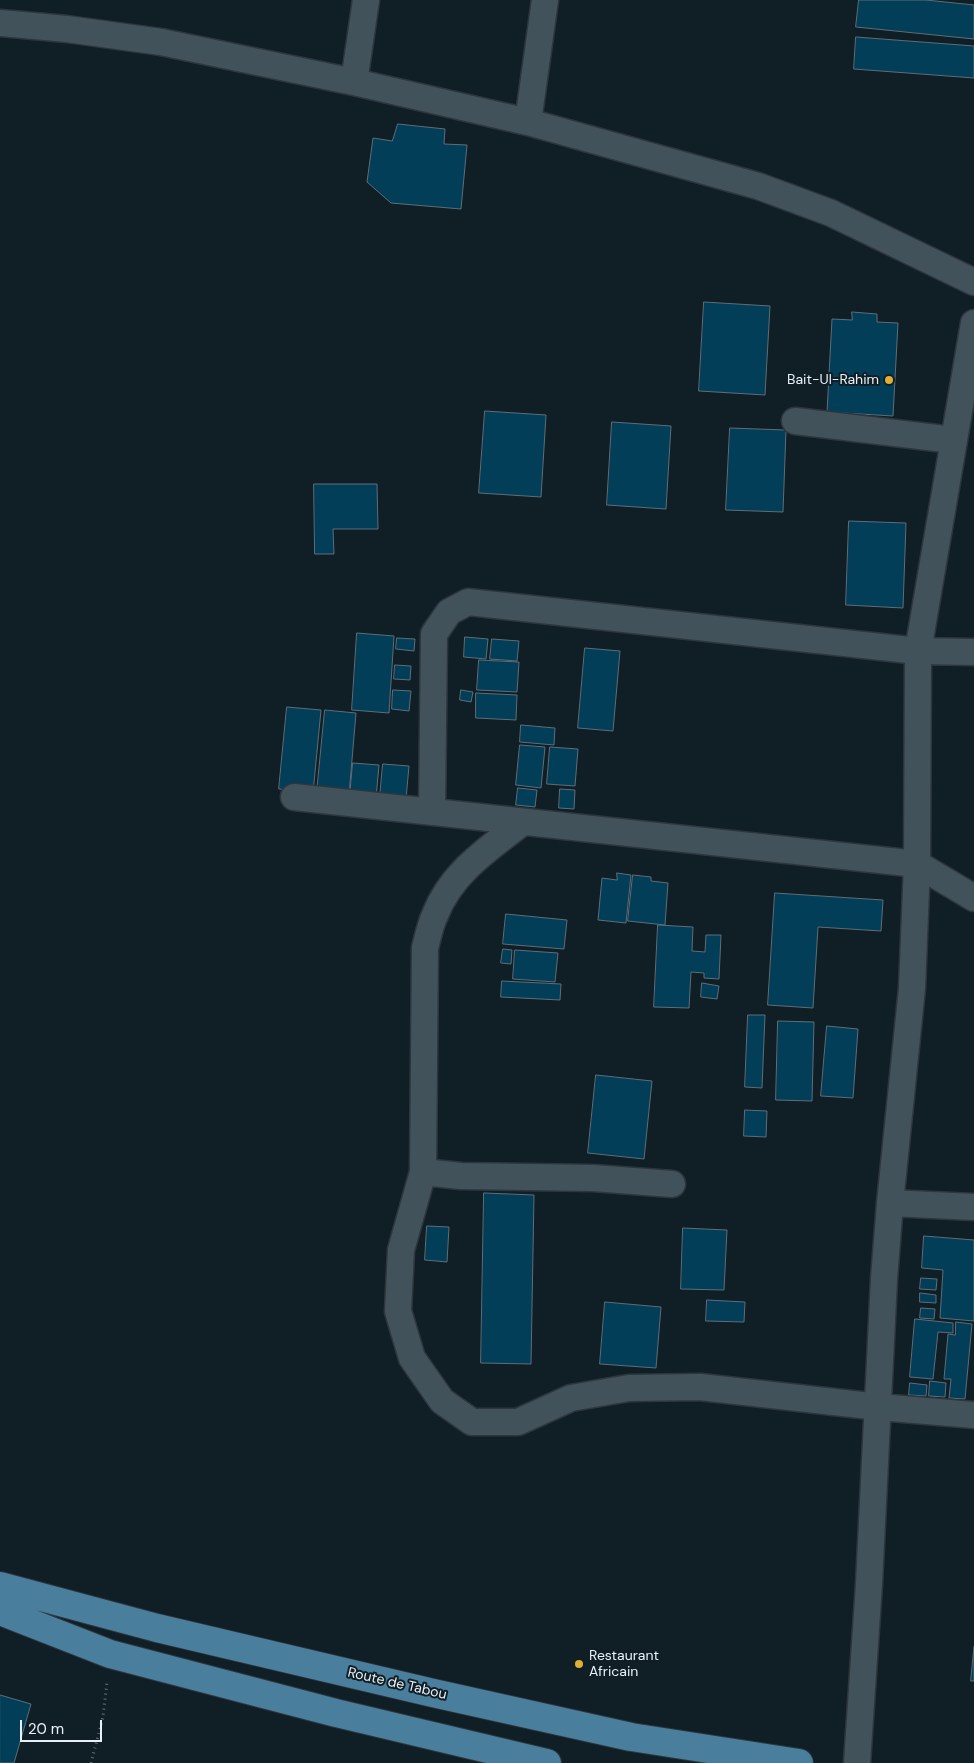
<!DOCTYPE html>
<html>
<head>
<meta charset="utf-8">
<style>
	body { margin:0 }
	#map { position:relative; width:974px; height:1763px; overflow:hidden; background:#101e26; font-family:"DM Sans",sans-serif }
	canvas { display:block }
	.scale { position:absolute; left:20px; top:1720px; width:82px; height:22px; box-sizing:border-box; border:2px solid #e7f0f6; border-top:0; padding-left:6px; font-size:15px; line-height:18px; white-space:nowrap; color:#e7f0f6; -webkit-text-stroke:4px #101e26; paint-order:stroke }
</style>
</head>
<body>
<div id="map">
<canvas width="974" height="1763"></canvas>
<div class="scale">20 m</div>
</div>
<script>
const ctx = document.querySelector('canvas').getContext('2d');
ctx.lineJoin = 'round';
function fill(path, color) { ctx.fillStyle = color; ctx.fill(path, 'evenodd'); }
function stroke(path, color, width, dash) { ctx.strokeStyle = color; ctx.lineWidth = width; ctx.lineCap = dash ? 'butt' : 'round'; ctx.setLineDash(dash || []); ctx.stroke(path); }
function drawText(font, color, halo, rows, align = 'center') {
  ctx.font = font + ' "DM Sans",sans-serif'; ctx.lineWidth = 4; ctx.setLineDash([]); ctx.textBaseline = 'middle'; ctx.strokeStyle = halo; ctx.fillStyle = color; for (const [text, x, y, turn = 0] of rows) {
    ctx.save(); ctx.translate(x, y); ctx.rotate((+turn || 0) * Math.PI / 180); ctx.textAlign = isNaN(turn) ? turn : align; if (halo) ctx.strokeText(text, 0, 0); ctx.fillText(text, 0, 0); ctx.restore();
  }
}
const building = new Path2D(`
	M859,0H926L974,5V39L856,27Z
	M856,37L974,46V78L854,69Z
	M398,124L445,129L444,144L467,145L461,209L391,203L367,182L373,138L392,141Z
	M704,302L770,306L765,395L699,391Z
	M852,312L877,314V322L898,323L893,416L827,412L832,319L852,320Z
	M485,411L546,415L541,497L479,493Z
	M612,422L671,426L666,509L607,505Z
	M730,428L786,430L783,512L726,510Z
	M314,484H377L378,529H333L334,554H315Z
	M849,521L906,523L903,608L846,605Z
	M357,633L394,636L389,713L352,710Z
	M465,637L488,639L486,659L464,657Z
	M397,638L415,639L414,651L396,649Z
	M492,639L519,641L517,661L490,659Z
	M585,648L620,651L613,731L578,728Z
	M479,660L519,662L517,692L477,690Z
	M395,665L411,666L410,680L394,679Z
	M393,690L411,691L409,711L392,709Z
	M461,690L473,692L471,702L460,700Z
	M476,693L517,695L516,720L476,718Z
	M287,707L321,710L313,793L279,789Z
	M325,710L356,713L349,795L317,792Z
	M521,725L555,728L554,745L520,742Z
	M520,745L545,747L541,788L516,785Z
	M550,747L578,749L575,786L547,784Z
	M353,763L379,765L376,798L350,795Z
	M383,764L409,766L406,799L380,797Z
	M518,788L537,790L535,807L516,805Z
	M560,789L575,790L574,809L559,808Z
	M617,873L631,875L626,923L598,920L602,878L617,880Z
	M633,875L651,877V881L668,883L665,925L628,921Z
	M775,893L883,900L881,931L818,927L813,1008L768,1005Z
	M506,914L567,920L564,949L503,944Z
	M658,925L693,927L692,951L705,952L706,935H721L719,979L704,978V973L691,972L689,1008L654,1007Z
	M503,949L512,950L511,964L501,963Z
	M515,950L558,953L555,982L513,979Z
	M502,981L561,984L560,1000L501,997Z
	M702,983L719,986L717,999L701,997Z
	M748,1015H765L762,1088L745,1087Z
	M778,1021L814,1022L812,1101L776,1100Z
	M827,1026L858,1029L853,1098L821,1096Z
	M596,1075L652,1081L644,1159L588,1153Z
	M745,1110L767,1111L766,1137L744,1136Z
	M484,1193L534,1195L531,1364L481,1363Z
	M427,1226L449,1227L447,1262L425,1260Z
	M683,1228L727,1230L724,1290L681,1289Z
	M924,1236L974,1240V1321L940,1318L943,1270L922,1268Z
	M921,1278L937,1279L936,1290L920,1289Z
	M920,1293L936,1295V1303L920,1302Z
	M707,1300L745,1302L744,1322L706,1321Z
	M605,1302L661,1307L656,1368L600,1364Z
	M921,1308L935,1309L934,1319L920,1318Z
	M915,1319L953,1323V1333L938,1332L933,1379L910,1377Z
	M956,1322L972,1324L965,1399L949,1398L951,1379H944L948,1334L955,1335Z
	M930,1381L946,1383L945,1397L929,1396Z
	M910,1383L927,1385L926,1396L909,1395Z
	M974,1647V1681H971Z
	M0,1695L31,1704L14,1763H0Z`);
const path = new Path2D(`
	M91,1763L103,1717L107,1682`);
const minor = new Path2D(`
	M0,23L67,29L161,42L354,82L528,122L758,186L831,213L974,282
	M354,82L366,0
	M528,122L545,0
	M795,421L953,440
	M294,797L917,864L974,898
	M432,812L434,634L449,612L468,602L918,651L974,652
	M523,822C489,848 451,873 435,915C430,925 428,937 425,948L423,1172L461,1176L593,1178L672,1184
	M423,1172L401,1250L398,1311L412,1358L442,1401L472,1422H518L571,1398L629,1388L700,1387L879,1407L974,1415
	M890,1203L974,1207
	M857,1763L869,1584L884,1279L890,1203L912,988L917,864L918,651L974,323`);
const major = new Path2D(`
	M0,1586L157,1628L433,1693L631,1737L799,1763
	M0,1611L110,1654L336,1713L547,1763`);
const markers = [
	[889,380,5,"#e1af34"],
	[579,1664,5,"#e1af34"]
];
const poiNames = [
	["Bait-Ul-Rahim",879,380],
	["Restaurant",589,1656,"left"],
	["Africain",589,1672,"left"]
];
const streetNames = [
	["Route de Tabou",397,1684,13]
];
fill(building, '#033e59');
stroke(building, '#5e6e78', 1);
stroke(minor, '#2e363d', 29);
stroke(major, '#2e363d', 30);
stroke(path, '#667279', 3, [1, 4]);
stroke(minor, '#42525b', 26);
stroke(major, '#497e9c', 28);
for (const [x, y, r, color] of markers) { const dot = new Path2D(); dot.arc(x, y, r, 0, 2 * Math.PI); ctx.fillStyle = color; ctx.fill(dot); stroke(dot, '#101e26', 2); }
drawText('14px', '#e7f0f6', '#101e26', poiNames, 'right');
drawText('14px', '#e7f0f6', '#101e26', streetNames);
</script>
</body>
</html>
